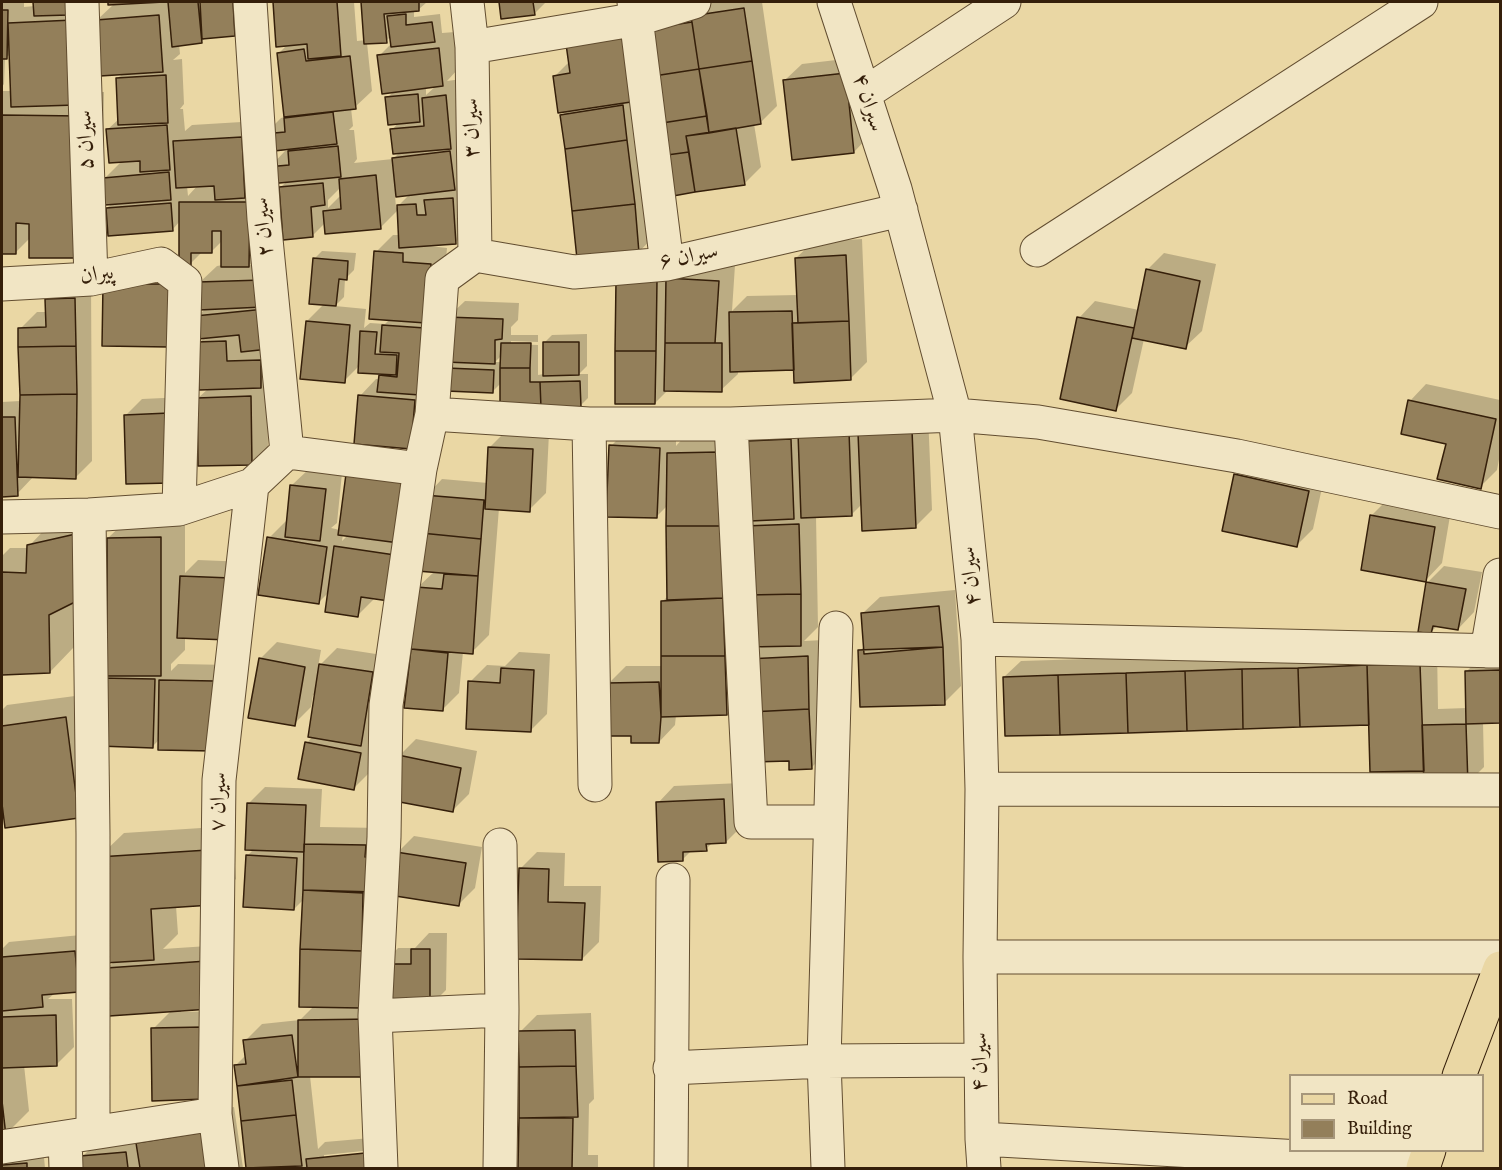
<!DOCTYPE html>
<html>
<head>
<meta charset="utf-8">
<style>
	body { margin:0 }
	#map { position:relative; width:1502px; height:1170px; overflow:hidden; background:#ead7a4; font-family:"IM FELL English",serif }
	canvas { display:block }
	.frame { position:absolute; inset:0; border:3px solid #351f0a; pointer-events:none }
	.legend { position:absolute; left:1289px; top:1074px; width:195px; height:78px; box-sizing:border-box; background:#f1e5c4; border:2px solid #a6967a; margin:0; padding:8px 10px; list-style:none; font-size:18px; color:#351f0a }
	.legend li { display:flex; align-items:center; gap:12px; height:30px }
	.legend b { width:30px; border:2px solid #a6967a }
</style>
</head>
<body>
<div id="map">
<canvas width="1502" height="1170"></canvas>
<div class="frame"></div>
<ul class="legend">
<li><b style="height:8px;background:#ead7a4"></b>Road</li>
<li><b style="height:16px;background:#937f5a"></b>Building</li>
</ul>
</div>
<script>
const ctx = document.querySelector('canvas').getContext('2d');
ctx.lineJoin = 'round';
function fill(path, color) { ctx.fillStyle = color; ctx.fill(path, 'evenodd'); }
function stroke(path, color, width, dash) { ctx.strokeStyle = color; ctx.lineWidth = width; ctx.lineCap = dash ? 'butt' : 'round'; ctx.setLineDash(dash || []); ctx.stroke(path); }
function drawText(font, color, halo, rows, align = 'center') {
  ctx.font = font + ' "IM FELL English",Amiri,serif'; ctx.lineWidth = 5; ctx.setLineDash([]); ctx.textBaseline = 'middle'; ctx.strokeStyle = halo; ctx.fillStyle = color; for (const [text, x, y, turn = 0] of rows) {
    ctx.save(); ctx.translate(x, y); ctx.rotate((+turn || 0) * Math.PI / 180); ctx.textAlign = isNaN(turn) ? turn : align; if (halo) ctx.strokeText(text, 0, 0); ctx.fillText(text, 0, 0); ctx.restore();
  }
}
const shadow = new Path2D(`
	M2,2H24V7L35,6V2H80L88,92H104L103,180L122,161L107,130L120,118L118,78L123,73L97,20L114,4H110V2H250L251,18L234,35L207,37L201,42L179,44L180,54L173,60L182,59L184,104L180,109H183L185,131L192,125L258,121L265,249L250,265L278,264L267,380L268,447L251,463L198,398L208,389L199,343L205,337L197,317L206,308L200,282L217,266L223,265V240L211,252H202L190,264L180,221L173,229L107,208L112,203L106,204L31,237L15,253H2V91H12L11,54L5,58L4,84L2,87ZM198,185L188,196L187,186Z
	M274,2H354L357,41L366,40L362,2H427L418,10H414V17L440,14L442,33L455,32L459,68L447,81L462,79L472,226L455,243L430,244V246L447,248L442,305L427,431L360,396L376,379H380L383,373L360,365L344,381L307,321L324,304L314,259L322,251L356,253L354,270L345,279L344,297L335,306L366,309L364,328L370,323L385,324L390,319L376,252L393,235H400L399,209L380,228L325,223L312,236L281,187L287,181L269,168L285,151H290L294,147L264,135L281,118L285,117L279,53L288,44ZM391,36L392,43L379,56L394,91L387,98L399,122L392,130L400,152L393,159L354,163L357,159L354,130H349L353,126L351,108L355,107L372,91L367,43L386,41ZM436,86L426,95V87ZM341,187L342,194L328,208V200ZM411,193L396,208L395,195Z
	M501,2H546L535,13L503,17Z
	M708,2H762L777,106L761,122L754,124L761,167L744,184L665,13Z
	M638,21L655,235L639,252L561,116L567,110L555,76L570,61Z
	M862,57L870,135L854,152L785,80L802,64Z
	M862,239L867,362L850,379L795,369L738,370V374L721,390H668L655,403L617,281L735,265L732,311L747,296L798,295L796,258L813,242Z
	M1164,253L1216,264L1202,331L1185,347L1144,339L1132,393L1116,409L1079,318L1095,301L1139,310L1147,270Z
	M91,282L92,461L76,477L34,476L17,494L2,495V402L20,401V329L37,312H47V299L64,283Z
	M465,301L519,303L518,320L511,327V335H538V342L511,341V344L538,345V375L544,374V343L552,335L587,334V366L579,374H588V398L580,406L502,382L492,392L449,368L456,361L448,317ZM502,355V362H495Z
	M1426,384L1500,400V454L1497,470L1480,487L1447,442L1410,401Z
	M185,397L187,465L125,416L142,399Z
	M928,414L932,510L915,527L863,503L852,514L816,516L818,627L804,641L824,640L828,751L811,768L790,759L749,659L763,645H750L748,442L765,425Z
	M628,429L676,431V446L685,436H736L743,696L726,713L676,715L675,725L659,742L632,734L609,683L626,666H662L663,601L669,595L668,505L656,517L611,446Z
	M506,431L549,433L546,493L529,510L499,508L489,635L472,652H463L459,693L442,710L406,707L417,588L435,571L426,496L442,479L488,483L490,447Z
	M1252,458L1325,474L1313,529L1296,546L1235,475Z
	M309,469L342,473L337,523L331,528L340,530L416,525L374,599L358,615L330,591L318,603L269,538L286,521L288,522L292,485ZM343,534L348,535L342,541Z
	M1388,499L1451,510L1442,563L1426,580L1371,516Z
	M103,509L73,602L74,647L50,672L2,673V556L10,548H29V546L53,521Z
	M185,513V573L198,560L247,562L185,637V650L171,664V671L178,664L231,665L153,746L102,679L108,672V538L133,514Z
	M1444,566L1482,572L1474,612L1458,629L1438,625L1431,632L1428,582Z
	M955,590L961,686L944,703L860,651L865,645L863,613L880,597Z
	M277,642L321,650L318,667L337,648L389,656L370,772L354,788L307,743L313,736L316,695H313L311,707L294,724L260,659Z
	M1437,648L1438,709L1467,708L1466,672L1483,655H1500V721L1483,722L1484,767L1467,784L1425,769L1371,723L1004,677L1021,661Z
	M519,652L550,654L547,714L530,731L470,682L487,665L505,666Z
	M90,694L103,792L6,826L2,792V710L7,705Z
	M416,739L477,751L469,794L452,811L399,756Z
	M741,783L743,825L726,842H713L706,849L692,850L683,859L658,803L674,786Z
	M265,787L322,789L320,827L382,828V965L398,948H415L429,933H447L446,990L429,1007L310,1076L318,1149L325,1142L382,1137L384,1168H248L236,1065L246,1055L245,1041L262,1024L300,1020L314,1006L304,899L294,909L247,856L254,849L248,804ZM373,1150V1153L324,1158V1155Z
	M232,826L236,879L211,903L176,906L178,934L163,949L223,945L181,1009V1012L220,1011L222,1081L153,1029L172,1010L107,968L115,961L99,857L124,833Z
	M414,836L482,847L475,888L459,904L397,853Z
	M537,852L565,853L564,886H601L599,942L582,959L520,869Z
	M91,934L95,974L55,993L48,999H72L74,1047L57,1064L24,1065L29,1111L5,1135H2V1013L5,1009H2V949L9,942Z
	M591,1013L594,1099L589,1104L588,1155H598V1168H519L520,1032L537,1015Z
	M234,1107L243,1168H83L82,1157L99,1140L162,1119Z
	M43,1147L45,1168H2V1151Z`);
const building = new Path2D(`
	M33,2H69V15L34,16Z
	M108,2H164L108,5Z
	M168,2H198L202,43L172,47Z
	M200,2H233L235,36L202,39Z
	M273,2H337L341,56L308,59L307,44L276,47Z
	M361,2H419V11L384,14L387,43L364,44Z
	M499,2H533L535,15L501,19Z
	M744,8L752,61L699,69L691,16Z
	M2,10H8L7,59H2Z
	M406,14V25L432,22L435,42L391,47L387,16Z
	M159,15L163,72L100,76L96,20Z
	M73,20L76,105L11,107L8,23Z
	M692,22L699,69L654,76L647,29Z
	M622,36L631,102L558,113L553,76L570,73L566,44Z
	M439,48L443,86L382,94L377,55Z
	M304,49L306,61L350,56L356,109L284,117L277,53Z
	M752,61L761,124L709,133L699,69Z
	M699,69L707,116L662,123L654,76Z
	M846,73L854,153L792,160L783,80Z
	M166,75L168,123L118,125L116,78Z
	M418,94L420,122L388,125L385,97Z
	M446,95L451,149L393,154L390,129L424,126L422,98Z
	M623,105L627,140L565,149L560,115Z
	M333,112L337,144L265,152L263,134L285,132L284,118Z
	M2,115L80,116L79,258H29V224L16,223V254H2Z
	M707,116L709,133L686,136L689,152L667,155L662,123Z
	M167,125L170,170L140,172V161L109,163L106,129Z
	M736,128L745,185L695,192L686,136Z
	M242,137L245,198L215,200L214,186L176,188L173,141Z
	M627,140L635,204L572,211L565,149Z
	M338,146L341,177L269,184L267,167L289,165L288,151Z
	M450,151L455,190L396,197L392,158Z
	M689,152L695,192L673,196L667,155Z
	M169,172L171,200L105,205L103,178Z
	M376,175L381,229L325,234L323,211L341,209L339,179Z
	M323,183L325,205L311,207L313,237L283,240L279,187Z
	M453,198L456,244L399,248L397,205L416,204L417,215H426L424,200Z
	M179,202H250L249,267H221V231H212V253H191V265H179Z
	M171,203L173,231L108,236L106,208Z
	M635,204L639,253L577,259L572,211Z
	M374,251L403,253V262L431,264L426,323L369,319Z
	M846,255L849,321L798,323L795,258Z
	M313,258L348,261L347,280L339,279L336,306L309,304Z
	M1146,269L1200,281L1186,349L1132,338Z
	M666,278L719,281L715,343H665Z
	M262,280L263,307L199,310L198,282Z
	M616,281H657L656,351H615Z
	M103,284H169V347L102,346Z
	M75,298L76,346L18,347V328L46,327L45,299Z
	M265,309L269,349L241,352L239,335L198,339L195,316Z
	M792,311L794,370L730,372L729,312Z
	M446,317L503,319L502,339L495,340V364L445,362Z
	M1077,317L1134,328L1116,411L1060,399Z
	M306,321L350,325L345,383L300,379Z
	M849,321L851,380L794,383L792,323Z
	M382,325L425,328L420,395L377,392L379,375L397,377L399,353L380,352Z
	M360,331L377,332L375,354L397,355L396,375L358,373Z
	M226,341L227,361L261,360V388L199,390L197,342Z
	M543,342H579V375L543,376Z
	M501,343H531L530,368H500Z
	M665,343H722V392L664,391Z
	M76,346L77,394L20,395L18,347Z
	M615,351H656L655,404H615Z
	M447,368L494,370L493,393L446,391Z
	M500,368H530V382H540L541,408L500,409Z
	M580,381L581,407L541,408L540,382Z
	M77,394L76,479L18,477L20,395Z
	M358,395L415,400L411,449L354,444Z
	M251,396L252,465L198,466L197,398Z
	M1408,400L1496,419L1481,489L1437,479L1446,444L1401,434Z
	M169,413L171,483L126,484L124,415Z
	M2,417H15L18,496L2,497Z
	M912,430L916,528L862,531L858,433Z
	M849,431L852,516L801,518L798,433Z
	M791,439L794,519L750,521L747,441Z
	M609,445L660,448L657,518L606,517Z
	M488,447L533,449L530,512L485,509Z
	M720,452L722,526H666L667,453Z
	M346,474L407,482L399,543L338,535Z
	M1234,474L1309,491L1297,547L1222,531Z
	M290,485L326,489L320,541L285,537Z
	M424,495L484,500L481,539L421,533Z
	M1370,515L1435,527L1426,582L1361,570Z
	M799,524L801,594L747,595L744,526Z
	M666,526H722L723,598L667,600Z
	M80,533L75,602L49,615L50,673L2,675V572L26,573L27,545Z
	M421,533L481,539L478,576L417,571Z
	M161,537V676H107V538Z
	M267,537L327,547L319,604L258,595Z
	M334,546L395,555L389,601L361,597L358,617L325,612Z
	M444,574L478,576L473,654L411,649L416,587L442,589Z
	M180,576L231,578L228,640L177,638Z
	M1426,582L1466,589L1458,630L1433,626L1431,634L1418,632Z
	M801,594V646L748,647L747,595Z
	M723,598L725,656H661V601Z
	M939,606L943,647L864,654L861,613Z
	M943,647L945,705L860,707L858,650Z
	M411,649L448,653L443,711L404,708Z
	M661,656H725L727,715L661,717Z
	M808,656L809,709L750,712L747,659Z
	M259,658L305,667L295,726L248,718Z
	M319,664L373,672L361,746L308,737Z
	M1420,664L1424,771L1370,772L1367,665Z
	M1367,665L1369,725L1300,727L1298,668Z
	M501,668L534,670L531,732L466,729L468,681L500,683Z
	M1298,668L1300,727L1243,729L1242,669Z
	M1242,669L1243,729L1187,731L1185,671Z
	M1500,670V723L1466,724L1465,671Z
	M1185,671L1187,731L1128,733L1126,673Z
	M1126,673L1128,733L1060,735L1058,675Z
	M1058,675L1060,735L1005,736L1003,677Z
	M100,678L155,679L153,748L99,746Z
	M159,680L215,681L213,751L158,750Z
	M659,682L661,717L659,743H631V736H608L607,683Z
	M809,709L812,769L789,770V761L753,762L750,712Z
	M66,717L79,818L5,828L2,804V726Z
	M1466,724L1468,785L1424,787L1422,725Z
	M305,742L361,753L354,790L298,779Z
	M398,755L461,768L453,812L389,800Z
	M724,799L726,843L706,844L707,851L683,852V861L658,862L656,802Z
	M247,803L306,805L304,852L245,850Z
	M304,844L366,845L365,857H376L375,892L303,890Z
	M208,850L212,905L151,909L154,960L104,963L98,857Z
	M396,852L466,863L459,906L389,895Z
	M246,855L297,858L294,910L243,907Z
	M519,868L549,869L548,902L585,903L582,960L516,959Z
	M303,890L363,893L362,951L300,949Z
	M300,949L362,951L361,1008L299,1007Z
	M411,949H430V1009L379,1008L380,964H411Z
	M75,951L79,992L42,995L43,1007L2,1011V957Z
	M207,961L210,1009L109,1016L106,968Z
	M56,1015L57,1066L2,1068V1017Z
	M374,1019V1077H298V1020Z
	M204,1027L206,1099L152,1101L151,1028Z
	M575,1030L576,1066L519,1067L518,1031Z
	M292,1035L298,1077L237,1086L234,1065L246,1064L243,1040Z
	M576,1066L578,1117L519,1118V1067Z
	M292,1080L296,1115L241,1121L237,1086Z
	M2,1101L6,1136L2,1137Z
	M296,1115L302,1166L246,1168L241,1121Z
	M519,1118H573L572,1168H518Z
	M210,1131L216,1168H140L136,1143Z
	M126,1152L128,1168H81L80,1156Z
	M365,1153L366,1168H307L306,1159Z
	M27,1163V1168H2V1165Z`);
const minor = new Path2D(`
	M82,2L91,279
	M250,2L264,219L287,452
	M467,2L472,47L475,255
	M634,2L667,264
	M834,2L895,189L955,415L978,639L982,789L980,957L982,1139L984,1168
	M472,47L638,19L694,2
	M864,94L1004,2
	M1037,250L1421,2
	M475,255L574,272L667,264L901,210
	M2,284L91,279L161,264L185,282L179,509
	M432,414L589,424H731L955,415L1038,422L1237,456L1500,512
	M589,424L595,785
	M731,424L751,822H830
	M287,452L420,469
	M89,515L93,834V1132
	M2,517L89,515L179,509L252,485
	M978,639L1500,651
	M1487,651L1500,575
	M982,789L1500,790
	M980,957H1500
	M375,1016L502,1010
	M670,1068L824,1061L981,1060
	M65,1138L66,1168
	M982,1139L1424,1164
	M2,1147L215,1114
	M222,1168L215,1114L219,780L252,485L287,452
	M381,1168L375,1016L384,837L386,705L420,469L432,414L442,279L475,255
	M500,1168L502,1010L500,845
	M671,1168L673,880
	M828,1168L824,1061L836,628`);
const major = new Path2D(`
	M1459,1076L1500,968
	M1423,1168L1429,1150`);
const streetNames = [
	["سیران ۴",867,103,72],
	["سیران ۳",473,128,-91],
	["سیران ۵",87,140,-92],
	["سیران ۲",265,227,-95],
	["سیران ۶",689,258,-11],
	["پیران",97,276,-9],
	["سیران ۴",972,576,-96],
	["سیران ۷",220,802,-88],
	["سیران ۴",981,1062,-90]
];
fill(shadow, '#0003');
fill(building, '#937f5a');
stroke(building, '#351f0a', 1.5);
stroke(minor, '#624d30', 35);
stroke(major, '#351f0a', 35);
stroke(minor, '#f1e5c4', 33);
stroke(major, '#ead7a4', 33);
drawText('22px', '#351f0a', '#f1e5c4', streetNames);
</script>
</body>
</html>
